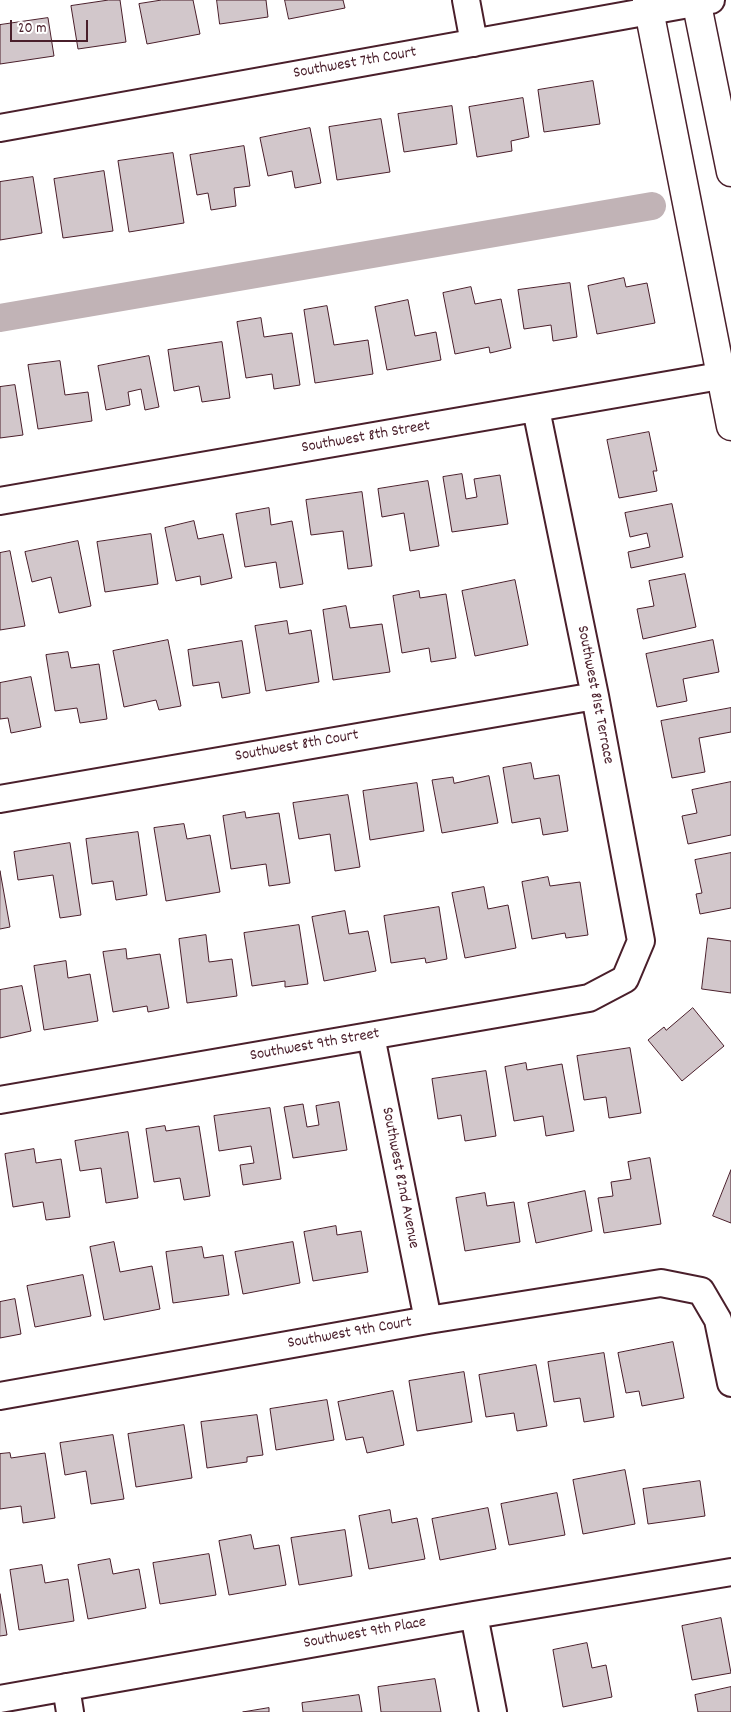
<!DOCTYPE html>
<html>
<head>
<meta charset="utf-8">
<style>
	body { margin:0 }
	#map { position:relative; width:731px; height:1712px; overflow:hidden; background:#fff; font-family:Dekko,sans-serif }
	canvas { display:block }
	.scale { position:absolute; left:10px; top:20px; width:78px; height:22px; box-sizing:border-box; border:2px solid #4a1f2b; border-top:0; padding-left:6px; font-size:15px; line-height:18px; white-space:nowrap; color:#4a1f2b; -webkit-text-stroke:4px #fff; paint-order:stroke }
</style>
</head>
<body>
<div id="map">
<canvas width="731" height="1712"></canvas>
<div class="scale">20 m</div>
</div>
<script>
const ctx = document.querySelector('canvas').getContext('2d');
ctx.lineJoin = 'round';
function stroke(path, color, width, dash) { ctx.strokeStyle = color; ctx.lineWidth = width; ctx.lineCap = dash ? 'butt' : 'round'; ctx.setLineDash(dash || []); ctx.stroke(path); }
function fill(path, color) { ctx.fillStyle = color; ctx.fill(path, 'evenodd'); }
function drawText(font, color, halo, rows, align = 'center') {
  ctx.font = font + ' Dekko,sans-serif'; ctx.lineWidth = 5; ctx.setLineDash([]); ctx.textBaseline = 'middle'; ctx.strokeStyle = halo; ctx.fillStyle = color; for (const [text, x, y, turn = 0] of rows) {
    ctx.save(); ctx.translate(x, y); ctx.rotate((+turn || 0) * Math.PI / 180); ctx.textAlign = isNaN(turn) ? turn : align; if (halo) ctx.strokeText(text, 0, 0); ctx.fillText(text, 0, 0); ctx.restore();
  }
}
const canal = new Path2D(`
	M0,318L652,206`);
const building = new Path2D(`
	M109,0H120L126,42L78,49L71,6Z
	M162,0H193L200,34L147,44L139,4Z
	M217,0H266L268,17L220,24Z
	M285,0H343L345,8L289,19Z
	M48,18L54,56L0,64V25Z
	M593,81L600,124L544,132L538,90Z
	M523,98L529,137L511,141L512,151L477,157L469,107Z
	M452,106L457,144L404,152L398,114Z
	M381,119L390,172L337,180L329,127Z
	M310,128L321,183L295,188L292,171L268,176L260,138Z
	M244,146L250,186L234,188L236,206L211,210L208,193L197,195L190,155Z
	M173,153L184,223L129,232L118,161Z
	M104,171L113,231L63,238L54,179Z
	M33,177L42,233L0,240V182Z
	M624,278L626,287L647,283L655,323L597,334L588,286Z
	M570,283L577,337L553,341L551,325L524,329L518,290Z
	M471,287L475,304L501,299L511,348L490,353L489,347L455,354L443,293Z
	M408,300L415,336L436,332L441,360L387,370L375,307Z
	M327,306L334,345L368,340L373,374L315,383L304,310Z
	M261,318L264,337L292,333L300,385L274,389L272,374L246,378L237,322Z
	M222,342L230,398L202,402L199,386L174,391L168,350Z
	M149,356L159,407L145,410L141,389L128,392L130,405L106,410L98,366Z
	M60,361L65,395L88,392L92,421L38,429L28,365Z
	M15,385L23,435L0,438V387Z
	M649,432L657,471H653L657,491L619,498L607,440Z
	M462,474L466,499L477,497L474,479L500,475L508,524L452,532L443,477Z
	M428,481L439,546L410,551L404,513L382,517L378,489Z
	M362,492L372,566L348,569L343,531L311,535L306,500Z
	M672,504L683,557L631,568L628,552L650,547L647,533L630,537L625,513Z
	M269,508L271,525L292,521L303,584L280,588L276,562L245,567L236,514Z
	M194,521L198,539L223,534L232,578L201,585L200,576L176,581L165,528Z
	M151,534L158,584L105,592L97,542Z
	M78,541L91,606L59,613L51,577L32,582L25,552Z
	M10,551L25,626L0,630V553Z
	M685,574L696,627L643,639L637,609L654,606L649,581Z
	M515,580L528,645L475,656L462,591Z
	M419,591L420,598L446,594L456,658L431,662L429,648L402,653L393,596Z
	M346,606L350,628L382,624L390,672L333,680L323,610Z
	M287,621L289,634L311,630L319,682L266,691L255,626Z
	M168,640L181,706L159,710L156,700L124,707L113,651Z
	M713,640L719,672L683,679L687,701L657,707L646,654Z
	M242,641L250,693L222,698L219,682L193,686L188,650Z
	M68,652L71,668L99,664L107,719L80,723L77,708L55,711L46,655Z
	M31,677L41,727L11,733L8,718L0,719V683Z
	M731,708V732L699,738L705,772L672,778L661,721Z
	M531,763L534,779L559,775L568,831L543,835L540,818L512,823L503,768Z
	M489,776L498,823L442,833L432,780L453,777L454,783Z
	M731,782V835L688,844L682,816L697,813L692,790Z
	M417,783L424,831L370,840L363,791Z
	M348,795L360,867L335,871L330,834L299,839L293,803Z
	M245,812L246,818L279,813L290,883L269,886L266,864L231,869L223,816Z
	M184,824L187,839L210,835L220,892L166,901L154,828Z
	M138,832L147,895L116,900L113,881L92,884L86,839Z
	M70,843L81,915L60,918L53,875L18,880L14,852Z
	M731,853V908L700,914L696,894L702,893L695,860Z
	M0,871L10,927L0,929Z
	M548,877L550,886L580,882L588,935L566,938L565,933L532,939L522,882Z
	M484,887L488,909L508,905L516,948L465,958L452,893Z
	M439,907L447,959L426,963L425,958L391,963L384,916Z
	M345,911L349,934L368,931L376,971L324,981L312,917Z
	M299,925L308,984L285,987V981L252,986L244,933Z
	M206,935L209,962L232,959L237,996L187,1003L179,939Z
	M708,938L731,941V993L702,989Z
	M126,949L127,959L160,954L169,1008L148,1012L147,1006L113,1012L103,952Z
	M66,961L68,978L90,974L98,1021L44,1030L34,966Z
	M22,986L31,1031L0,1038V990Z
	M693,1008L724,1046L682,1081L648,1040L664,1027L666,1030Z
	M630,1048L641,1113L609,1118L606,1097L584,1100L577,1056Z
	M526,1063L527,1070L562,1064L574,1131L546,1136L543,1116L514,1121L505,1067Z
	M486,1071L496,1136L465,1141L461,1115L438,1119L432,1079Z
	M339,1102L347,1150L293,1158L284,1107L303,1104L307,1127L319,1125L316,1106Z
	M270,1108L281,1179L243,1185L240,1165L254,1163L251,1146L219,1151L214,1116Z
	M165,1126L166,1131L199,1126L210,1196L184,1200L180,1178L154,1182L146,1129Z
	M128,1132L138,1198L106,1203L101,1168L80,1171L75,1141Z
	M34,1149L36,1163L61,1159L70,1217L46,1220L43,1202L13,1207L5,1154Z
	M650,1158L661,1224L604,1233L598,1198L613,1196L611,1182L631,1179L628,1162Z
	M731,1170V1223L713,1216Z
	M585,1191L592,1231L536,1243L528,1203Z
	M485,1193L487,1206L514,1202L520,1242L465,1251L456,1198Z
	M336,1226L337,1235L361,1231L368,1272L313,1281L304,1232Z
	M114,1242L120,1272L152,1266L160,1309L104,1320L90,1247Z
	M293,1242L300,1283L243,1294L235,1252Z
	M202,1247L204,1258L223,1255L229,1295L173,1303L166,1252Z
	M83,1275L91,1316L35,1327L27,1286Z
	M15,1299L21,1334L0,1338V1302Z
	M673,1342L684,1398L642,1406L639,1391L626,1393L618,1353Z
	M604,1353L614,1417L584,1422L580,1398L554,1402L548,1362Z
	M536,1365L547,1426L517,1431L514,1413L486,1417L479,1375Z
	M464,1372L472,1422L417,1431L409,1381Z
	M393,1391L404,1445L367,1453L363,1437L346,1440L338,1402Z
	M327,1400L334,1440L276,1450L270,1409Z
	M257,1415L263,1455L247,1457V1462L207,1468L201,1422Z
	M184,1425L192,1478L136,1487L128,1434Z
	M113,1435L124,1499L91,1504L86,1471L65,1475L60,1443Z
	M10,1453L11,1458L45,1453L55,1518L23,1523L21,1506L0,1509V1454Z
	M625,1470L635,1524L583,1534L573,1480Z
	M700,1481L705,1516L648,1524L643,1489Z
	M557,1493L565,1535L509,1545L501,1504Z
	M488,1508L496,1549L440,1560L432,1519Z
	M390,1510L392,1523L417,1518L425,1559L369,1569L359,1516Z
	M345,1530L352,1576L299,1585L291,1538Z
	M251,1535L254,1549L279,1545L286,1585L229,1595L219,1541Z
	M209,1554L216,1595L160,1604L153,1563Z
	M110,1559L113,1574L139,1569L146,1608L88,1619L78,1565Z
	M42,1565L45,1583L68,1579L74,1621L19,1630L10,1570Z
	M0,1594L7,1635L0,1636Z
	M721,1618L731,1673L692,1680L682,1626Z
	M587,1643L592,1668L606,1665L612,1697L563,1707L553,1650Z
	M435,1679L441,1712H381L378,1687Z
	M731,1687V1712H698L695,1695Z
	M359,1695L362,1712H303L302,1703Z
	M269,1708V1712H243Z`);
const street = new Path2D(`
	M466,0L474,43
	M0,128L711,0
	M0,501L731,374
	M0,799L595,696
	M371,1036L428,1320
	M0,1100L589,998L625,979L641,941L595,696L536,409
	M0,1396L428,1320L661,1283L701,1291L718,1320L731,1383
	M474,1615L493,1712
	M66,1687L70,1712
	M0,1699L474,1615L731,1572`);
const secondary = new Path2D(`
	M647,0L731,426
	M696,0L731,172`);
const streetNames = [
	["Southwest 7th Court",355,64,-10],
	["Southwest 8th Street",366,438,-10],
	["Southwest 81st Terrace",594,695,79],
	["Southwest 8th Court",297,747,-10],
	["Southwest 9th Street",315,1046,-10],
	["Southwest 82nd Avenue",399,1178,79],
	["Southwest 9th Court",350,1334,-10],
	["Southwest 9th Place",365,1634,-10]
];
stroke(canal, '#c1b3b6', 28);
fill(building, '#d2c7cb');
stroke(building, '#4a1f2b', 1);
stroke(street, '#4a1f2b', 30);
stroke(secondary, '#4a1f2b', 31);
stroke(street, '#fff', 26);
stroke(secondary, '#fff', 28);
drawText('16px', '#4a1f2b', '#fff', streetNames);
</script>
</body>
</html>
